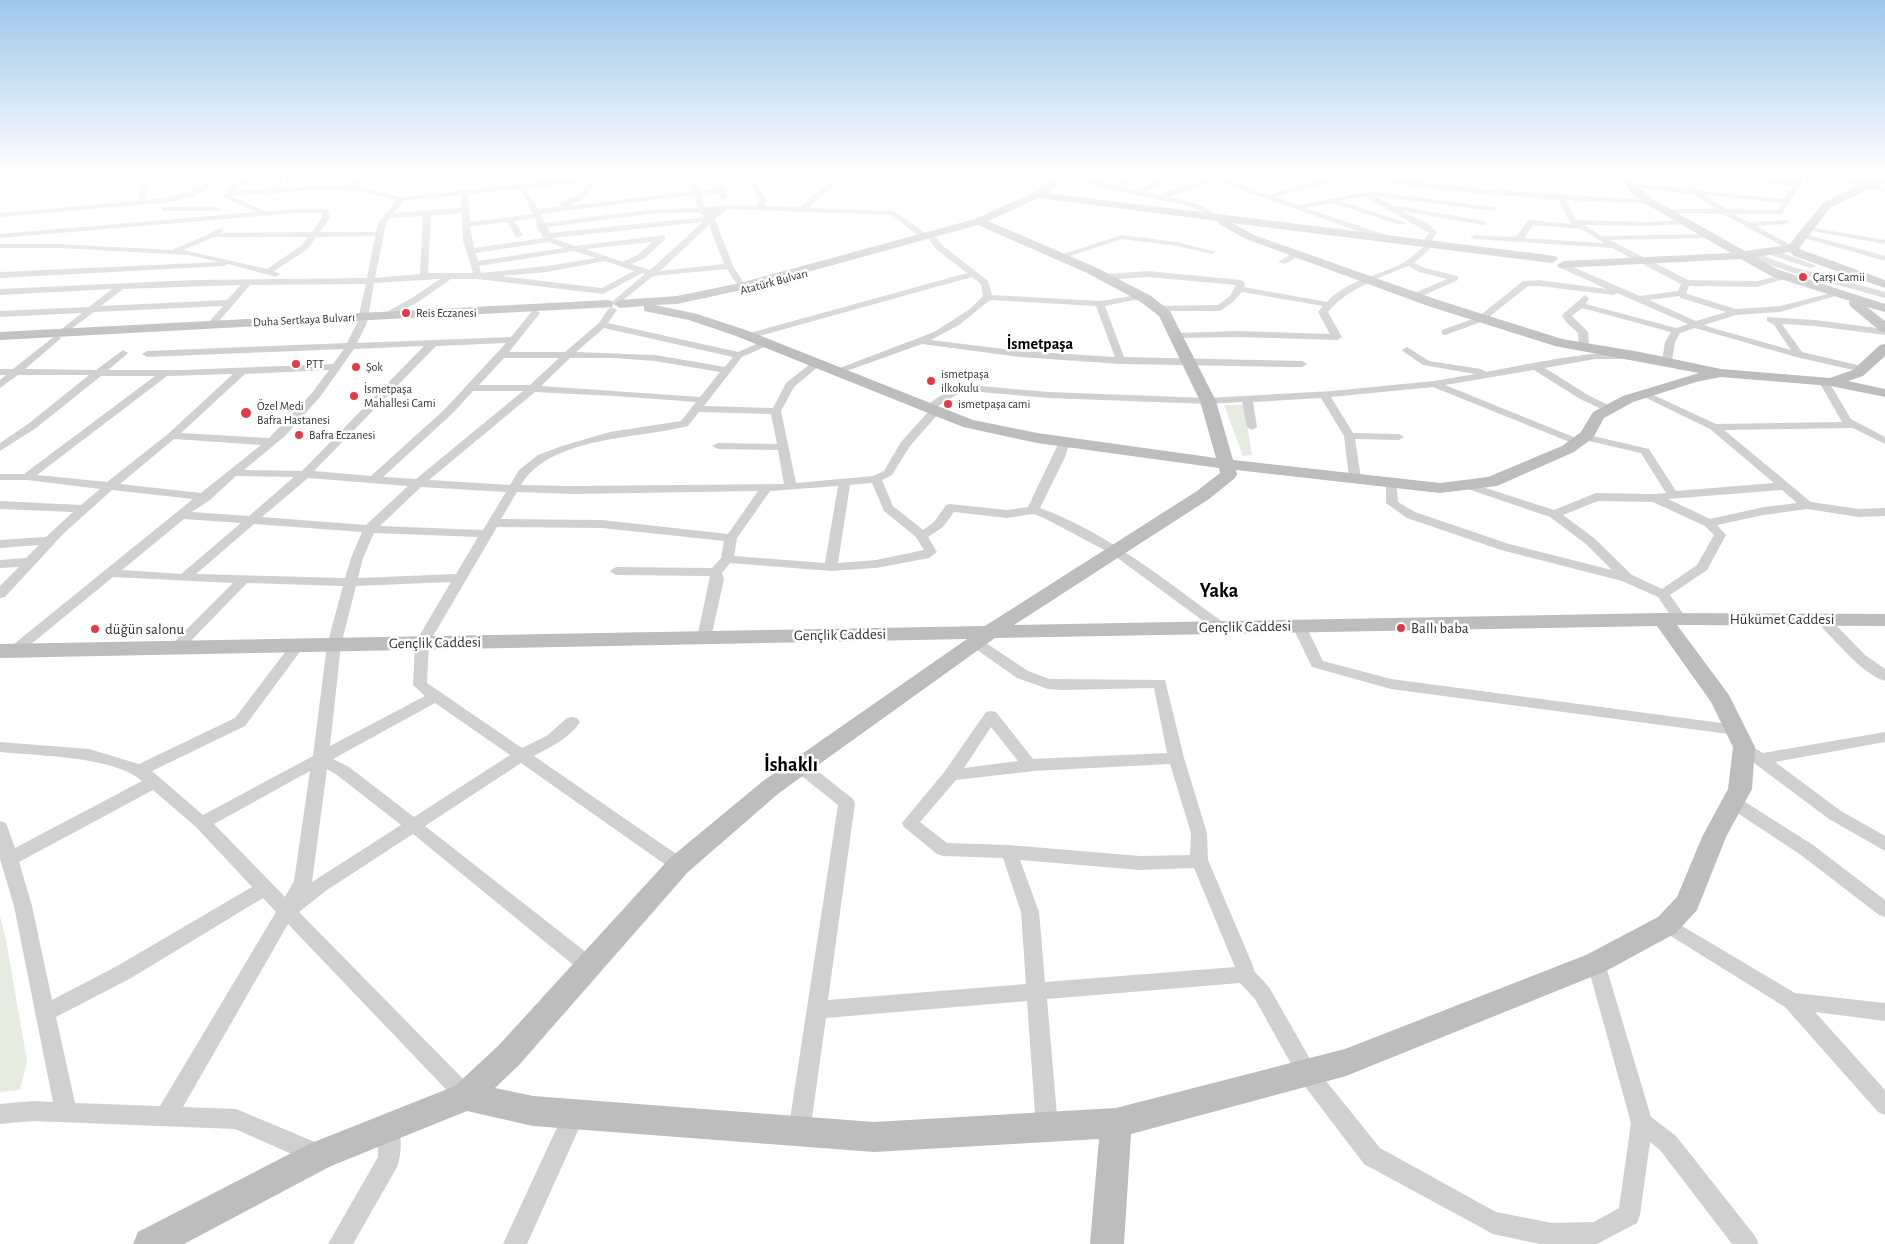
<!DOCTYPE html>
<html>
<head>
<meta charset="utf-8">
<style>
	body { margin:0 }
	canvas { display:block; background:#fff }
</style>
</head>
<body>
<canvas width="1885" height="1244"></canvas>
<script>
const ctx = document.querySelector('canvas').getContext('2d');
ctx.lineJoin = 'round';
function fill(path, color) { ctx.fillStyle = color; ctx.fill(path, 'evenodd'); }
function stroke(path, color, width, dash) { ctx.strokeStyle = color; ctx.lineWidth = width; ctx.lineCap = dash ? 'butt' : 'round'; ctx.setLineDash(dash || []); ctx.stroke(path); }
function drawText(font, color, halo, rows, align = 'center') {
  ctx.font = font + ' "Alegreya Sans",sans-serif'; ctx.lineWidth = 5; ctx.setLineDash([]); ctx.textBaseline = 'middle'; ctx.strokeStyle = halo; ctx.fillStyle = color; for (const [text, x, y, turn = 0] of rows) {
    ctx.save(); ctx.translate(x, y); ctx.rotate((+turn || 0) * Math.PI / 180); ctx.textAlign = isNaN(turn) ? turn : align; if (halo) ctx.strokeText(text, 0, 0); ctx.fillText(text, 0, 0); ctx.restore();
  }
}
const green = new Path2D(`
	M935,174H1047L1050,176C1044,188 1034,190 1021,191Z
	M1224,405H1244L1252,455L1243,456Z
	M0,916L6,940L27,1061L20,1090L0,1092Z`);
const street = new Path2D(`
	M9,174H16L0,189V183Z
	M62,174H80L63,178L60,176Z
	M142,174H228L195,196L172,202L0,217V213L138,201ZM216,176C187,194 179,197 145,200L149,179Z
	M258,174H268L236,188L234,191L270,189L279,174H286L277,189L332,185L346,186L366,174H374L355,186L402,197L515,185L516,174H522V184L598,175L645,174L599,181L583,199L567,206L693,191L684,174H691L700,190L717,188L709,174H716L726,190L728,198L721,200L719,193L702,195L704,207L726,205L757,206L759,199L742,174H749L767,199L764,206L800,207L839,174H846L809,208L894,211L927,234V238H921L892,215L727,209L715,219L733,266L746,286L745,288H739L727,269L653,276L616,306L612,303L613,301L645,274L642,273L603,294L478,279H451L418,302L386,319L381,316L383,314L412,298L440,279L374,283L367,323L357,343L511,337L532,311L535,310L540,313L509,352H565L599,323L609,308L612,307L617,310L608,323L738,352L763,341H769V345L742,357L704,406L773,408L786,383L814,361H820V365L794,387L781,411L796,483L873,476L884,471L901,442L929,411L925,410L924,408L925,406L948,391L969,385L1048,392L1208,398L1332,391L1434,381L1475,374L1423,365L1404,352L1402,350L1407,347L1429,361L1481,369L1486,372C1508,368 1618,344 1632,356L1627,359H1595L1545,368L1588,395L1612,407L1613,409L1608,412L1580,399L1534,370L1445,385L1581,440L1583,442L1581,444L1577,445L1433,387L1331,397L1353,433L1399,434L1404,437L1399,440L1355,439L1361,478L1355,481L1349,478L1344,436L1321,398L1253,402L1257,427L1252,430L1247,427L1242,402L1208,404L1048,398L969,391L956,395L937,407L941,410L940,412L910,446L892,475L882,480L893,506L923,530L934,522L946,505L950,504L1007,510L1028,507L1060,440H1068L1070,442L1065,457L1040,508C1109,533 1168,583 1227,625L1229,628L1227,631H1217L1112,554L1044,518L1033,514L1007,518L954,512L943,527L928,537L937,552L929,558L876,568L831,571L730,563L722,573L724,579L711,638L709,641H699L697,638L710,576L616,575L610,571L616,567L712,568L721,558L724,541L602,528L497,527L429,643L427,683L522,748L548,735L567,718L572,717L577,718L580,722C570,738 550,747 534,756L685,860L688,865L685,870L679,872L673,870L521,763L425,826L596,960L598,966L596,972L589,974L582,972L413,834L327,890L299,912L473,1089L476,1096L473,1103L466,1106L459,1103L288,924L183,1107L236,1109L327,1147L330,1155L327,1163L319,1166L235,1129L33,1121L0,1124V1104L33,1101L53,1102L14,906L0,859V821L6,823L15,848L142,781C114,756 38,756 0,752V742L89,749L139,764L235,718L292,643H302L304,646L302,649L245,726L152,771L203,815L313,756L327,645L343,586L247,583L181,651H171L169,648L171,645L233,583L113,577L19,654H9L7,651L9,648L193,499L112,490L64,533L5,597L0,598V586L19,567L0,568V560L26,558L39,545L0,548V540L46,537L73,512L0,509V501L81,505L100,489L27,480H0V474H24L155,376H101L36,428L0,451V443L28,424L89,375H18L0,388V380L6,375H0V369H13L56,335L61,338L59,340L25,369L96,370L123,350L128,353L126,355L108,370H182L333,364L344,349L147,357L142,354L147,351L347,343L357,323L366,284L250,285L214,327H208L206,325L223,306L94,312L62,336L59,335V331L82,313L0,317V311L89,307L112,289L0,295V289L194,280L367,278L375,236L316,237L308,249L274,271L280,274L276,277L228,264L224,266L0,278V272L219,262L189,255L58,248H0V244H58L172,250L205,236L220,228L224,230L221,233L312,232L322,218V213H297L0,238V234L256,212L223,197L230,185ZM590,182L577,195L560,203L561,207L538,209L525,188ZM332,189L360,191L397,200L378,223L376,232H320L330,218L328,209H297L265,211L231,196ZM517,189L522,192L533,214L470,222L468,194ZM461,195V208L394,213L404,201ZM695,195L697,208L648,210L545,223L540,214ZM699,212L705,217L550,233L547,227L648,214ZM462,213L463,240L473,273H428L431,215ZM423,216L420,274L375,278L386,223L390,218ZM535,218L537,224L536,226L544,238L474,248L470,227L507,222L516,237H519L523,235L514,221ZM703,222L650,270L631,264L645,258L665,239V235L575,246L552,238ZM709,225L724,264L660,271ZM214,237H308L302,245L267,269L183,250ZM549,242L564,248L478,261L475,253ZM652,242L639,254L623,262L585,249ZM574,251L596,258L547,266L481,273L479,266ZM605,261L634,271L602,288L501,276L547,272ZM241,285L227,300L101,306L123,289ZM604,328L733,357L725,367L655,355L576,352ZM506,343L445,409L371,476L314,471L436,346ZM424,346L302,471L244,470L285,436L320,397L354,349ZM504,358H559L530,385H479ZM570,358H613L655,361L720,372L700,397L541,386ZM329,370L312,393L269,438L181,433L245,374ZM233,374L168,434L107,482L37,475L167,376ZM473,391H523L416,479L383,477L453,413ZM535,392L615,396L696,402L681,421L610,432L562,446L538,455L519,470L510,485L429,480ZM699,412L771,414L777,444L718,443L712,446L718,449L778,450L784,484L574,486L521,485C550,436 639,439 688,426ZM174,439L261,445L201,493L120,484ZM236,476L294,477L249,516L192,512L210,500ZM308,478L408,486L366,525L262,517ZM872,483L884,511L916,537L924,550L876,560L838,563L850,485ZM838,486L825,563L734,556L737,538L770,491ZM421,487L506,492L483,530L380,526ZM758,491L728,534L602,520L501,519L517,492L574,494ZM184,519L241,523L181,574L122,570ZM254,524L362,532L351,558L345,578L196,574ZM374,533L478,537L456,574L358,578L363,558ZM451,582L415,643L413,685L425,696L330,746L341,645L356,586ZM435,703L510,755L414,817L349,767L333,759ZM327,769L337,775L401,825L312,882ZM310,771L294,881L285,897L214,824ZM153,790L196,827L252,887L117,966L52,1000L32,906L19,862ZM263,898L276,912L160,1106L75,1103L56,1017L131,978Z
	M1089,174L1091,176L1090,180L1116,186L1137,174H1146L1123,187L1136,190L1171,174H1180L1144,192L1161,195L1173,189L1209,179L1199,174L1216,177L1242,174L1224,179L1268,195L1337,176L1332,174H1351L1492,190L1650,200H1653V204L1566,200L1576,220L1648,222L1682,220L1686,222L1682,224L1648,226L1584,225L1602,236L1710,234V238H1707L1610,240L1688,280L1757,281L1787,274L1791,277L1757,287L1689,286L1686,293L1687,294L1736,309L1780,306L1839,291L1843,294L1780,312L1736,315L1704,325L1709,327L1791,350L1774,325L1767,321V317L1815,320L1885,329V335L1815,326L1782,324L1802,352L1866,367L1867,369L1862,372L1796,357L1695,328L1680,333L1675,342L1672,361L1667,364L1662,361L1665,342L1671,332L1582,308L1572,316L1588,332L1589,347L1584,350L1579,347L1578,333L1566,322L1562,315L1585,295L1589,298L1586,304L1676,328L1688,324L1617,293L1613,295L1539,286H1528L1484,321L1445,335L1442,334V330L1478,317L1523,281L1539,280L1607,289L1558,267L1557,265L1561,262L1640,296L1678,291L1681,284L1612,248L1474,239L1470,237L1474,235L1516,237L1528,220H1531L1571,224L1558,200L1453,191L1347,178L1276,197L1298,205L1366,192H1378L1493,207L1497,209L1493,211L1375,196L1396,207L1399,206L1483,221L1487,223L1483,225L1402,211L1428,224L1437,232L1429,245H1426L1422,243L1429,233L1364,196L1340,201L1407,223L1400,225L1332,203L1306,208L1392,237V241H1386L1216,181L1169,197C1187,201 1204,203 1216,217L1212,219L1203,212L1189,206L1085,184L1082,179L1086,175ZM1533,225L1581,229L1604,243L1524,238ZM1679,296L1681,298L1726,312L1696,321L1649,300Z
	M1676,174H1698L1743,179L1742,174H1749V176L1796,182L1801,174H1807L1782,214H1733L1748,222L1788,220L1789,222L1785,224L1756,226L1797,248L1790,250L1723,214L1664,213L1660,211L1664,209H1716L1693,194L1631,187L1627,185L1631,183L1689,189L1681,176ZM1689,177L1748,184L1751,181L1793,186L1784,199L1697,190ZM1705,195L1781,203L1778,210L1726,209Z
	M1856,174H1863L1857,184H1851L1850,182Z
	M1863,183L1885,188V192L1863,187Z
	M162,207H216L220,209L216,211H162Z
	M1814,228L1885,240V244L1817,232L1813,230Z
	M1801,233L1885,256V261L1801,237Z
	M1122,235L1177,242L1216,252L1212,254L1177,246L1122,239L1064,258L1057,256Z
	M930,237H936L942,245L988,281L992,295L1100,301L1144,294V298L1105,306L1124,357L1302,361L1307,364L1302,367H1288L1121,364L1020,357L922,344L841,373H833L832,371L934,332L970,309L983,296L981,284L972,277L752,338L749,339L744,336L746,334L967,273L936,249L929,239ZM990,300L1096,306L1115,357L1020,351L931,340L959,325Z
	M1424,246L1431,248L1414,263L1425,268L1458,276V280L1415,299L1412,298V294L1447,279L1419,272L1408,266C1379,278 1347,289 1328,312L1342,337L1337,340L1239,337L1173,338V334L1176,333L1239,331L1330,334L1318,312L1323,306L1242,292L1233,302L1220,311H1157L1154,310V306L1218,305L1230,296L1236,285L1148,277L1106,280L1102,277L1106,274L1148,271L1241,280L1245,283L1244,287L1327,302C1347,279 1381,276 1406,261C1412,257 1418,251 1424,246Z
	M1768,250H1774L1817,266L1810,268L1768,254Z
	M1295,252L1302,254L1285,264L1278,262Z
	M1747,252H1753L1793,267L1885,292V298L1787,271L1747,256Z
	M1824,379L1829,382L1851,419L1885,437V444L1853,428L1724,430L1811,502L1859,509L1885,508V516L1859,517L1807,509L1764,515L1717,525L1726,535L1707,570L1670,595L1687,619L1685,622H1675L1658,597L1622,581L1501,550L1407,518L1386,503V482L1388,480H1396L1398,502L1415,512L1509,544L1612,570L1586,544L1550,517L1462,487L1460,485L1462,483H1470L1554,510L1596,493L1655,494L1666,493L1641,453L1580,439L1579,437L1580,435L1584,434L1649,449L1676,491L1774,483L1710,429L1638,394L1639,392H1647L1716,424L1842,422L1819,382ZM1782,490L1797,503L1764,507L1710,519L1668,499ZM1598,501L1653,502L1705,526L1714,535L1697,565L1662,589L1632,575L1594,538L1563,515Z
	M1822,615L1827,616L1865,655L1885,669V681C1863,675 1834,639 1817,622L1815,619Z
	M1299,622L1304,623L1306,626L1323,661L1391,679L1736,725L1741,726L1744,730L1741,734L1736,735L1391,689L1312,667L1292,626L1294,623Z
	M975,638L980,639L1028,671L1049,679L1165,680L1184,758L1207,833L1208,860L1253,966L1254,971L1269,987L1314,1066L1380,1148L1496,1212L1552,1223L1594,1222L1619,1208L1631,1123L1587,963L1589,957L1596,955L1603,957L1605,963L1651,1117L1676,1136L1755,1236L1759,1244H1732L1660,1150L1650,1142L1640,1215L1637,1223L1597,1244H1540L1493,1234L1364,1164L1300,1080L1255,999L1240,983L1047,999L1058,1127L1055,1134L1047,1137L1039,1134L1036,1127L1027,1001L826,1018L810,1132L807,1139L799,1142L791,1139L788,1132L838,805L793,769L791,765L793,761L799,759L805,761L853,799L855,803L828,1000L1026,984L1021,912L1003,858L943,856L937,854L904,827L902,823L945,771L986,712L991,711L996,712L1033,759L1167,753L1154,688L1062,690L1048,689L1017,678L970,645L968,642L970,639ZM991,727L1018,761L964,768ZM1170,764L1191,833L1190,855L1140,856L1009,845L947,843L920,822L956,780L1034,771ZM1020,860L1140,870L1194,868L1235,967L1045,982L1039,912Z
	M1885,732V742L1775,762L1841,811L1885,836V851L1829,819L1738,751L1736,747L1738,743L1744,742L1763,753Z
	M1733,796L1739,798L1813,845L1885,900V917L1879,915L1801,855L1727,806L1725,802L1727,798Z
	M1667,917L1795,993L1885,1003V1021L1815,1012L1885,1090V1115L1878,1112L1785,1007L1661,930L1658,925L1661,920Z
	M574,1105L582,1108L585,1115L527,1244H503L566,1108Z
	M389,1118L397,1121C402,1134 402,1154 397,1167L353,1244H328L378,1157V1128L381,1121Z`);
const secondary = new Path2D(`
	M1053,174H1086L1083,179L1061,180L1054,189L1047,193L1556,256L1558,259L1552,263L1232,223L1254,235L1438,300L1562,339L1640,352L1721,369L1830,378L1853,370L1880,345L1885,344V356L1863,376L1848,381L1885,389V397L1831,386L1721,377L1696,382L1633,402L1604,418L1593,438L1574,452L1497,486L1440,493L1236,470L1237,474L1235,478L1209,499L1014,625L1662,613L1885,614V626L1677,625L1729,695L1755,747L1752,789L1726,837L1697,910L1676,933L1606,971L1346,1076L1131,1134L1124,1244H1090L1099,1139L874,1152L533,1126L467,1111L331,1166L184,1244H133L138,1232L309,1144L455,1086L499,1045L670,858L763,781L967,639L0,658V644L985,626L1197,491L1220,473L1219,468L1037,443L963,427L736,336L689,320L644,311V306L620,308L614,304L620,300L677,296L740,283L975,219L1030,194L1046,185L1054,176ZM1038,198L1218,221L1219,224L1246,239L1428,306L1555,346L1699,373L1623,396L1593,412L1581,432L1562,446L1488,477L1440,483L1233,460L1216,401L1170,311L1151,296L1095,267L988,221ZM978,225L1087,273L1141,302L1159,316L1200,401L1216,458L1037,433L973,420L746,330L697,314L655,305L677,304L746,289ZM1657,626L1711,702L1733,747L1728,789L1702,837L1677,897L1658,917L1586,955L1345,1049L1116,1108L874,1122L533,1096L495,1088L519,1065L688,872L779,793L995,638Z
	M1618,174H1628L1639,188L1654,200L1745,251L1789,245L1823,203L1858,185L1801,177L1796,174H1823L1869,181L1885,175V182L1831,207L1799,248L1802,250L1885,280V288L1794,256L1790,252L1755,257L1779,270L1885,304V312L1867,307L1885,321V332L1880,331L1850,306L1849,303L1850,301L1771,276L1741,259L1560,268L1558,265L1564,261L1731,253L1646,204L1631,192Z
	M607,300L612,301L613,304L612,307L0,340V332Z`);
const markers = [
	[1803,277,5,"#e63946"],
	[406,313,5,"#e63946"],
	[296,364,5,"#e63946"],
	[356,367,5,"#e63946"],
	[931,381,5,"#e63946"],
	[354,396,5,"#e63946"],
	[948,404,5,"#e63946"],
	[246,413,6,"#e63946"],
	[299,435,5,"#e63946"],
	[1401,628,5,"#e63946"],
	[95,629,5,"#e63946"]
];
const farPoinames = [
	["Çarşı Camii",1813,277],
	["Reis Eczanesi",416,313],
	["PTT",306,364],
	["Şok",366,367],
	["ismetpaşa",941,374],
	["ilkokulu",941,388],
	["İsmetpaşa",364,389],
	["Mahallesi Cami",364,403],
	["ismetpaşa cami",958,404],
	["Özel Medi",257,406],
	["Bafra Hastanesi",257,420],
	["Bafra Eczanesi",309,435]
];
const farStreetnames = [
	["Atatürk Bulvarı",774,282,-15],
	["Duha Sertkaya Bulvarı",304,320,-3]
];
const streetNames = [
	["Hükümet Caddesi",1782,619],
	["Gençlik Caddesi",1245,627,-1],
	["Gençlik Caddesi",840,635,-1],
	["Gençlik Caddesi",435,643,-1]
];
const poiNames = [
	["Ballı baba",1411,628],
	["düğün salonu",105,629]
];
const farDistrictnames = [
	["İsmetpaşa",1040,344]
];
const districtNames = [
	["Yaka",1219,591],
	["İshaklı",791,765]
];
fill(green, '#e6ecdf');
fill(street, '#d0d0d0');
fill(secondary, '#bdbdbd');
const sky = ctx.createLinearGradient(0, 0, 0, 348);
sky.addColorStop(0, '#9ec6ea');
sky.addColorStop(0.5, '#fff');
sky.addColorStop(1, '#ffffff00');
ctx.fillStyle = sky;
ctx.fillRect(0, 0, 1885, 348);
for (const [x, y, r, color] of markers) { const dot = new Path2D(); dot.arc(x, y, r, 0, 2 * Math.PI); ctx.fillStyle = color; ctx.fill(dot); stroke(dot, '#fff', 2); }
drawText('12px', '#333', '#fff', farPoinames, 'left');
drawText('12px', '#333', '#fff', farStreetnames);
drawText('15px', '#333', '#fff', streetNames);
drawText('15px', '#333', '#fff', poiNames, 'left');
drawText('bold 16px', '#000', '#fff', farDistrictnames);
drawText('bold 20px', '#000', '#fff', districtNames);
</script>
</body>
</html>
